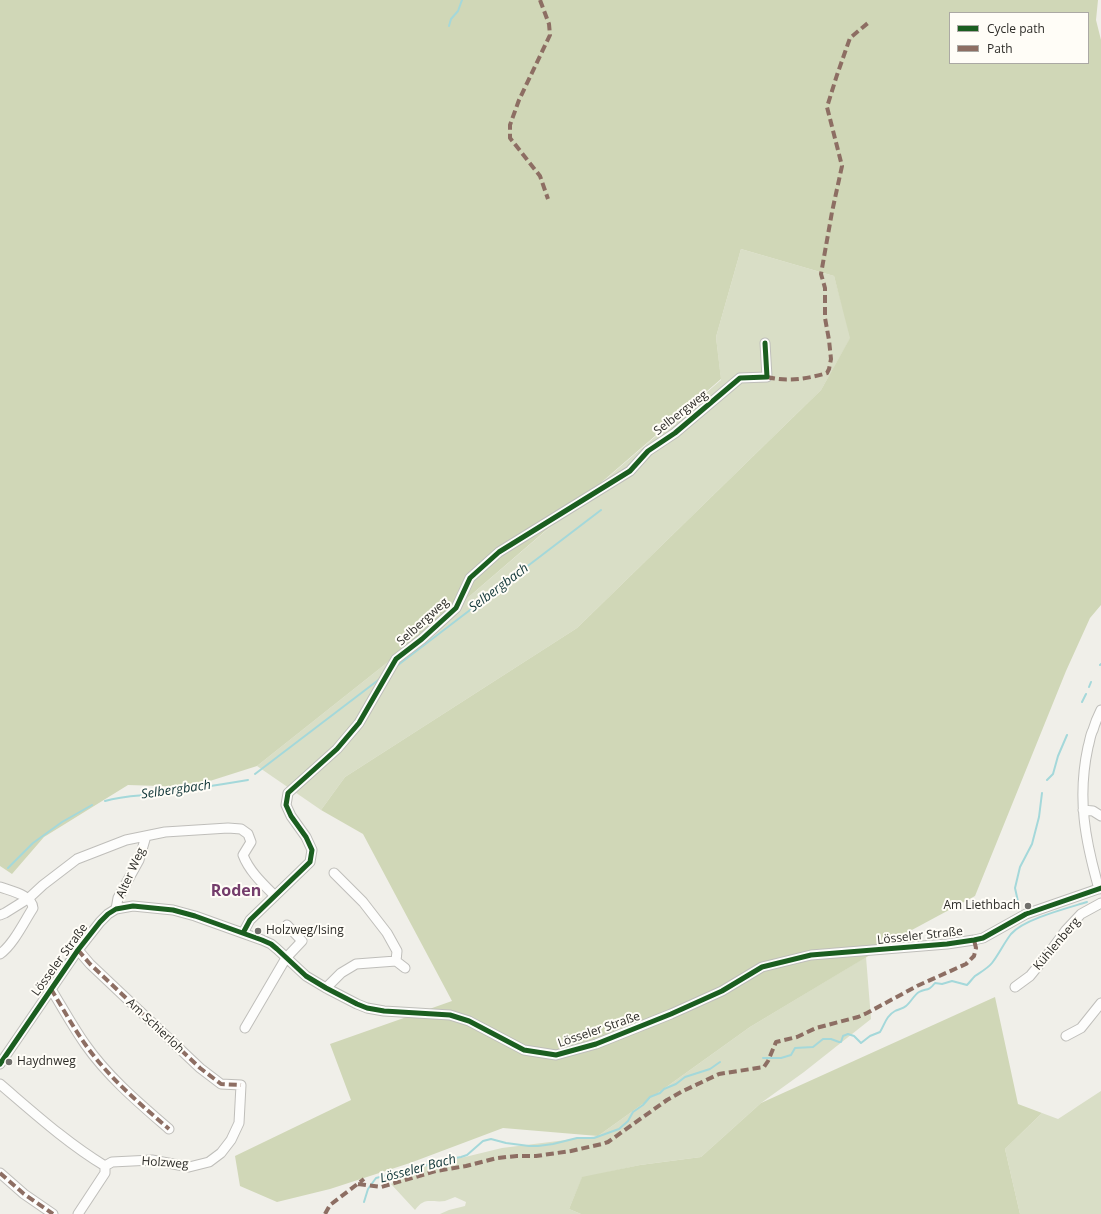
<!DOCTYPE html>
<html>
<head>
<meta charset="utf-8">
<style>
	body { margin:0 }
	#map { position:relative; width:1101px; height:1214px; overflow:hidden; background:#f0efe9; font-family:"Open Sans",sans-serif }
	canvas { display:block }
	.legend { position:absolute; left:949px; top:12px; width:140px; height:52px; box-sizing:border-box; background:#fffdf7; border:1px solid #aba9a4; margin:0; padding:5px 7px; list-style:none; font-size:12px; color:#2d2c28 }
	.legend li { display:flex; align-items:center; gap:8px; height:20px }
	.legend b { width:20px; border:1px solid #aba9a4 }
</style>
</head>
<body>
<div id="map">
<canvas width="1101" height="1214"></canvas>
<ul class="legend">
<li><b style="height:5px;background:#1b5e20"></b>Cycle path</li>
<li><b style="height:5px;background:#8d6e63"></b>Path</li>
</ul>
</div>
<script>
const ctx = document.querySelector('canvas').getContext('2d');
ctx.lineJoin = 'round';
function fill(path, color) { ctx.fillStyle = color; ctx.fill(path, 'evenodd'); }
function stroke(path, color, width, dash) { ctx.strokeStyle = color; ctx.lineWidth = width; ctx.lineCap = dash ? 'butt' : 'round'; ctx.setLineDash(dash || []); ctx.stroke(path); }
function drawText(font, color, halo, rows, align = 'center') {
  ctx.font = font + ' "Open Sans",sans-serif'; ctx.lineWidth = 4; ctx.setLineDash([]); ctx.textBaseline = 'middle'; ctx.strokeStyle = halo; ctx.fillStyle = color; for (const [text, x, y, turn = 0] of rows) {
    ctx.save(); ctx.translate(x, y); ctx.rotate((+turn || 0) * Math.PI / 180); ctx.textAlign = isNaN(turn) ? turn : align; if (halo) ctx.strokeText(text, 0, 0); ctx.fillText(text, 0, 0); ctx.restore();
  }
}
const green = new Path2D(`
	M741,249L834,276L851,337L821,390L577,628L345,777L321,810L257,766L456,608L721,380L716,337Z
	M866,957L871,1019L804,1072L761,1103L701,1157L640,1165L582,1178L569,1209L581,1214H440L449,1210L465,1206L466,1202L455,1197C452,1198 448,1200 445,1201C431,1203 425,1196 415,1210L391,1184L428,1163L465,1157L502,1148L598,1136L750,1027Z
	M1101,1091V1214H1020L1005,1149L1042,1113L1058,1119Z`);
const forest = new Path2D(`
	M0,0H1098L1096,20L1101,40V605L1090,618L1066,671L975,896L910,931L750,1027L598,1136L503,1128L410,1163L330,1189L277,1202L240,1186L235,1156L351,1100L330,1044L452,1001L363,834L321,810L345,777L577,628L821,390L850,338L834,276L741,249L716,337L721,379L456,608L257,766L191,787L128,785L44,837L12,874L0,866ZM950,13H1088V63H950Z
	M995,997L1018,1104L1042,1113L1005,1149L1020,1214H581L569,1209L582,1177L640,1165L701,1157L761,1103Z`);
const stream = new Path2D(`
	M449,26L451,19L458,11L462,0
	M398,665L601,510
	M1100,665L1101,664
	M1089,687L1091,682
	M1082,702L1086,694
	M255,774L381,678
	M1047,780L1053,774L1058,756L1067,735
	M105,801C122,796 139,796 157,794C187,790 218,785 248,780
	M8,868L33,843L62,822L92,805
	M1019,906L1015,888L1020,867L1032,844L1039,817L1042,793
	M763,1058H781L791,1055L795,1048L813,1047L823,1039H831L839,1042H841L843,1036L848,1034L854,1036L861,1043L870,1036L880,1032C885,1024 886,1016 895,1011C898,1009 903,1009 906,1006C911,1002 914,995 919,992C926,988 928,992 935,983L942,984L952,981L967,985C970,982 972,979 975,976C981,972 988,968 992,963C999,954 1004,943 1011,934C1024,919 1068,908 1087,902
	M364,1202L368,1189L376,1178L431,1164L444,1160L461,1157L467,1155L483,1141L491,1139L506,1143L529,1146H538L553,1144L577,1138H594L619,1129L628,1121L633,1112L643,1105L650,1097L660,1093L664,1089L676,1084L685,1077L710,1069L720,1062`);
const minor = new Path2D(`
	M1083,810L1093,811L1101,816
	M334,873L363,902L387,933L397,951L396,961
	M0,887C11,891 32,895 33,908C24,922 13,945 0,954
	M1099,889C1085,840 1077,798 1088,747C1090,741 1090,735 1093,730C1095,723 1098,716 1101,710
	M116,909L118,898L139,860L146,836
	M0,915L5,913L29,898L43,885L77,859L126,840L165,832L228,828L241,829L248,834L251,842L243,855C249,871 263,884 275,896
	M243,933L250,920L310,862L312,850L306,837L291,816L286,805L288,793L337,749L359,723L396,659L422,639L456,608L470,578L499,552L630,471L648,451L675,433L740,378L767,377L765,343
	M78,950L90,964L200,1068L221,1084L241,1085L239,1123L231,1140L221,1153L209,1162L189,1167L152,1160L112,1162L105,1166
	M1015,987L1030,976L1052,949L1066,930L1081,914L1101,903
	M326,988L341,973L356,964L396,961L405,968
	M51,989C62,1007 73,1027 85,1044C108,1077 139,1103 169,1129
	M245,1028L286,958L302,941L287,925
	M1066,1036L1081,1028L1101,1003
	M0,1064L78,950L100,922L108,914L116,909L133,906L173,910L195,916L262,940L271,944L277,949L306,976L326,988L357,1004L367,1008L384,1011L450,1015L469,1021L524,1050L556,1055L596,1044L671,1014L722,991L762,967L811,955L947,944L974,940L983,938L1026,914L1101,888
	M0,1084C34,1113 67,1143 105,1166V1173L78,1214
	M0,1173L24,1194L53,1214`);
const quiet = new Path2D(`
	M540,0L549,24L550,35L519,100L510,125V138L540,176L548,199
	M767,377C787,382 807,379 827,373L829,369L831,359L829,340L825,318V288L821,274L832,212L842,166L827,107L837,75L850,38L868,23
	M78,950L90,964L200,1068L221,1084L241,1085
	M51,989C62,1007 73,1027 85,1044C108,1077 139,1103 169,1129
	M0,1173L24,1194L53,1214
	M358,1184L381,1187L436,1171L466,1166L497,1158L517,1156H536L571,1151L602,1144L608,1142L667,1100L681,1092L719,1074L764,1067L768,1061L776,1042L797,1037L816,1028L858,1017L867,1013L917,986L966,964L974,956L976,948L974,940
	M325,1214L330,1205L364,1179`);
const cycleway = new Path2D(`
	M243,933L250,920L310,862L312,850L306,837L291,816L286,805L288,793L337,749L359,723L396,659L422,639L456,608L470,578L499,552L630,471L648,451L675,433L740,378L767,377L765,343
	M0,1064L78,950L100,922L108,914L116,909L133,906L173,910L195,916L262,940L271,944L277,949L306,976L326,988L357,1004L367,1008L384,1011L450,1015L469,1021L524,1050L556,1055L596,1044L671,1014L722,991L762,967L811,955L947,944L974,940L983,938L1026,914L1101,888`);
const markers = [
	[1028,906,4,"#71706c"],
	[258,931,4,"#71706c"],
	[9,1062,4,"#71706c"]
];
const streetNames = [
	["Selbergweg",681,413,-38],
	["Selbergweg",423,622,-42],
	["Alter Weg",131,873,-66],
	["Lösseler Straße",920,936,-6],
	["Kühlenberg",1057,944,-50],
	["Lösseler Straße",60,960,-54],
	["Am Schierloh",155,1026,43],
	["Lösseler Straße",599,1030,-19],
	["Holzweg",165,1163,4]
];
const poiNames = [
	["Am Liethbach",1020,906,"right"],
	["Holzweg/Ising",266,931],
	["Haydnweg",17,1062]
];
const waterNames = [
	["Selbergbach",499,588,-37],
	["Selbergbach",176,790,-8],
	["Lösseler Bach",418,1169,-15]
];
const districtNames = [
	["Roden",236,891]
];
fill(green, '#d9dec6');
fill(forest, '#d0d7b7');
stroke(stream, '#a4d8da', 2);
stroke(minor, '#bfbeba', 11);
stroke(minor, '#fdfdfc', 9);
stroke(quiet, '#8d6e63', 4, [8, 4]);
stroke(cycleway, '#1b5e20', 5);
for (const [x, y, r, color] of markers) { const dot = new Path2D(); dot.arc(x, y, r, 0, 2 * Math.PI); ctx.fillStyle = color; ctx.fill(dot); stroke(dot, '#fffdf7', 1.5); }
drawText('12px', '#2d2c28', '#fffdf7', streetNames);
drawText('12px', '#2d2c28', '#fffdf7', poiNames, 'left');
drawText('italic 13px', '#0d3335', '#fffdf7', waterNames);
drawText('bold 16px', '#743d6c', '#fffdf7', districtNames);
</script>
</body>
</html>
